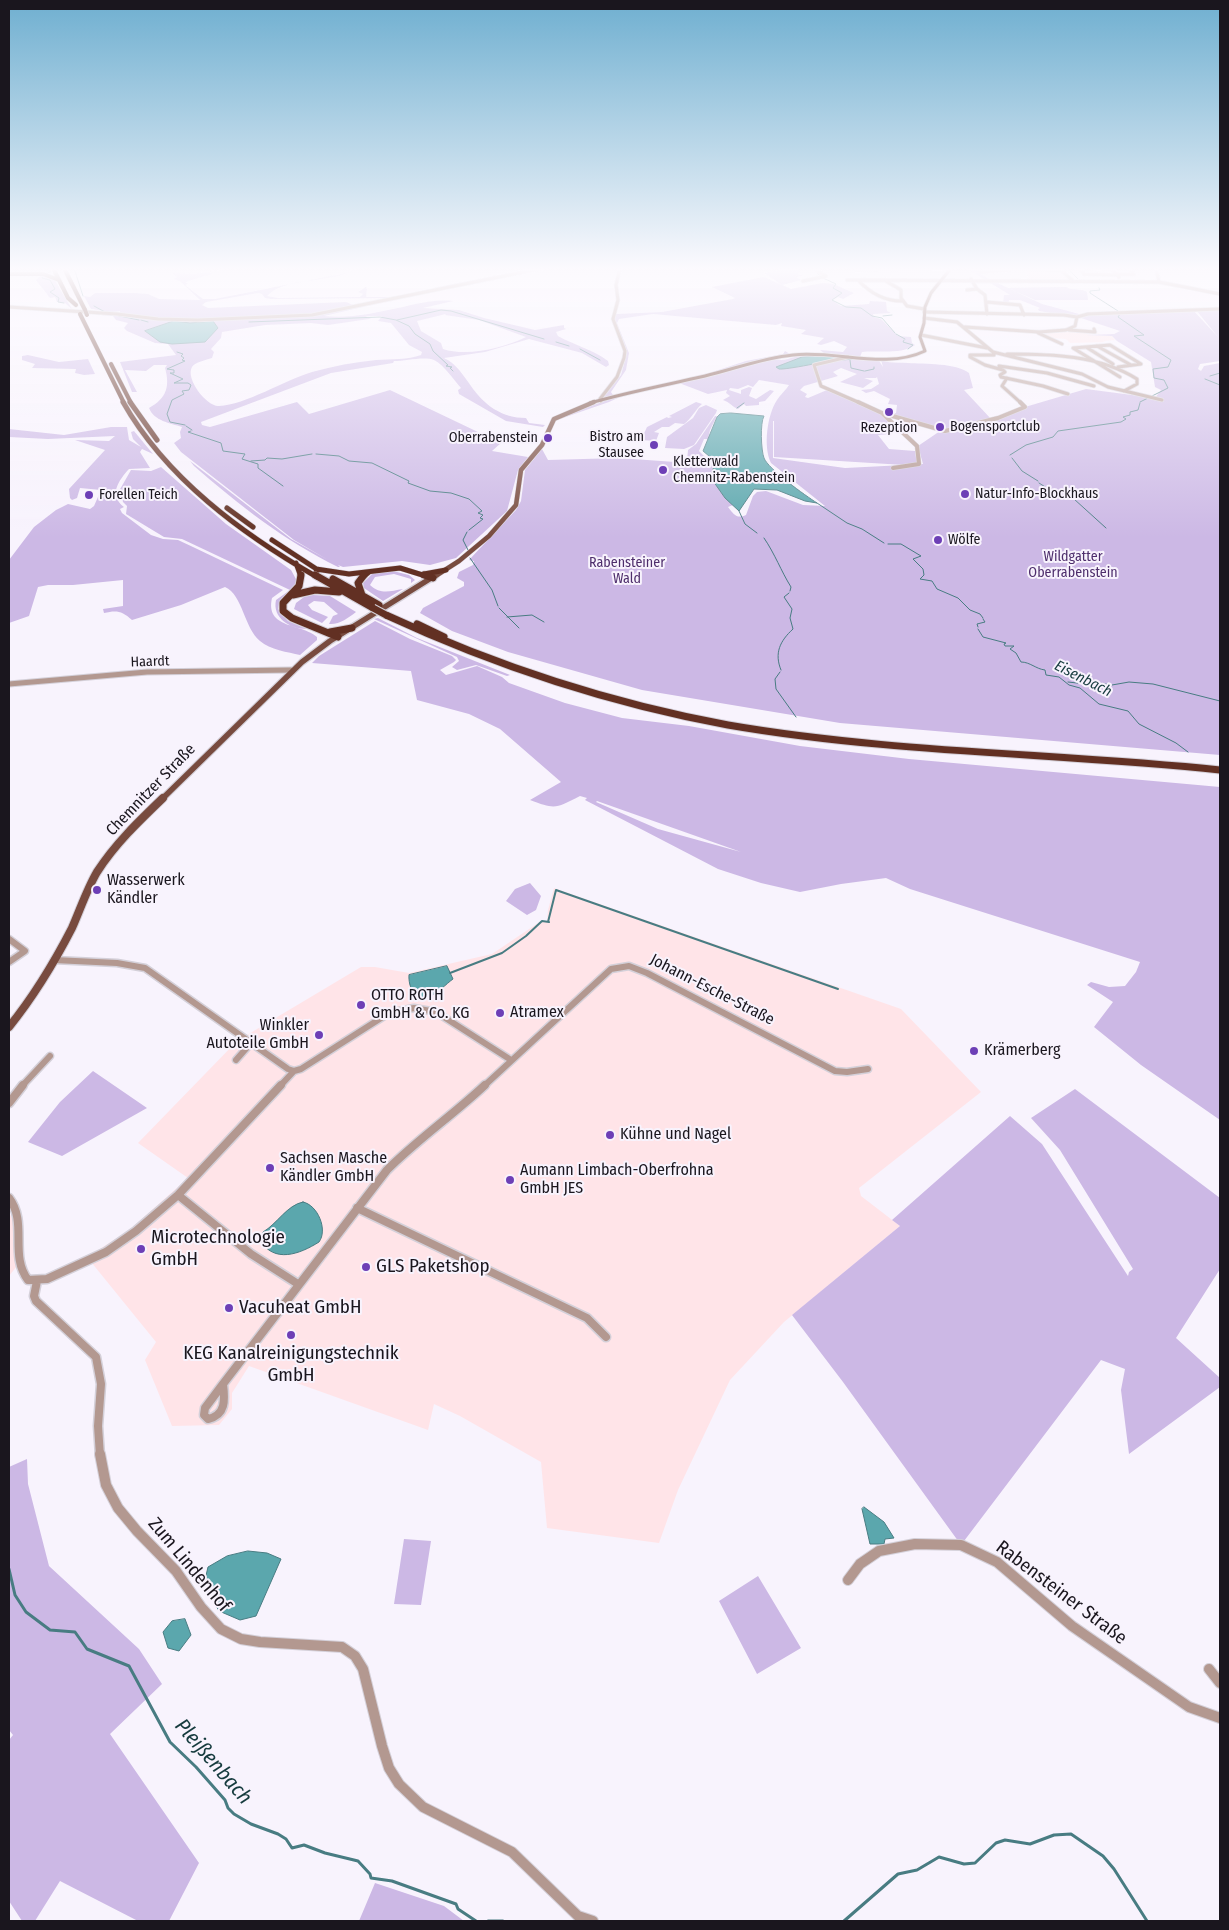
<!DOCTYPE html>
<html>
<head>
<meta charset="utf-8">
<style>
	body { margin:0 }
	#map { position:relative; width:1229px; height:1930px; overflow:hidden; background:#f8f3fd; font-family:"Fira Sans Condensed",sans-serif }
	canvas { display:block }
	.frame { position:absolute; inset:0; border:10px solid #1a161e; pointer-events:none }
</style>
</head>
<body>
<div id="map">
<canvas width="1229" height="1930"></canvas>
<div class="frame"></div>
</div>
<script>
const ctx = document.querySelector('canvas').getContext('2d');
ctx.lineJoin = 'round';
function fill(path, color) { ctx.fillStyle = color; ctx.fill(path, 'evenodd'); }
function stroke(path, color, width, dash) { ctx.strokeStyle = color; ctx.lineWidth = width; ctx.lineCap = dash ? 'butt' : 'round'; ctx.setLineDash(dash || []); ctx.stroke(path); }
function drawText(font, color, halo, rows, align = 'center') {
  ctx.font = font + ' "Fira Sans Condensed",sans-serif'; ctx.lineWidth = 4; ctx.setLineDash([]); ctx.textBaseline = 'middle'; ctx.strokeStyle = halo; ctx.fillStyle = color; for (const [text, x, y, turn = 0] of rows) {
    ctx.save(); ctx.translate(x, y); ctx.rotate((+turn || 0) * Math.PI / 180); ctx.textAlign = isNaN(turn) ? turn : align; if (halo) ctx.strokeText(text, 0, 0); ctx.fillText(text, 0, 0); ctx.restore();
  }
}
const industrial = new Path2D(`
	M1024,271L1063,272L1071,280H1030Z
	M1066,331L1101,333L1087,335L1112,336L1115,340L1103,341L1105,342L1070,343L1066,339L1051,338L1043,335V333Z
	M554,888L901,1009L981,1092L859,1188L861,1196L900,1226L784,1322L730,1380L678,1490L659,1543L547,1528L541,1462L460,1416L434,1404L428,1430L249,1366L232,1393V1409L219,1425L172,1426L145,1360L156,1342L87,1257L128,1231L188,1178L138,1143L237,1041L361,967H375L409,973L492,954L541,921H547L548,910Z
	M9,1212L13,1221L17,1266L9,1276Z`);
const green = new Path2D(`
	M227,268H230L210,272L212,274L188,281L185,283H188L185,285L203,299H215L346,273L355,268C339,284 286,275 267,296L278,298L360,297L363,294L358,292L366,287L367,289L366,297H395L463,282L466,283L324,316C349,319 374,313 398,308C418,304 432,299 453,301L423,308L459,310L484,318L535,330L564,325V328L566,329L556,332L558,336C574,345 592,349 608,361L609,365L606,367L582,353L529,339L485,352L444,358C456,363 463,375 471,386C484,405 502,418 526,418L529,423L545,425L543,427L506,421L459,394L458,390L461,388C454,380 444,365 434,360C424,356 406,361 394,361L393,363L331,373L201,422L202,425L210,427L297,402L309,414L390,390L501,443L492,451L528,457L518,470L507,511L456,558L430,565L402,561L343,567L338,565L340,567H338C285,541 239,505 194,466L190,461L291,539L328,560L294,540L181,452L174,443L181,438L180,432L182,427C170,423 154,421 149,408C167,398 170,386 165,368L167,365H154L146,371L125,370L137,392H132L120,362L176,355L168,344L155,343L127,331L124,328L128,323L116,320L113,316L101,315L119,314L120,311C107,314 103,310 91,309L84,296L90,297L95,293H136L148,294L159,299L200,300L180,281L174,279L177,277L172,273L195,274ZM258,293L262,294L265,298L271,299L386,298L353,305L346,302L208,308L202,305L206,302ZM446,314L445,315L479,320L526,337C504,348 467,357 443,349L441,343L421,331L417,321ZM369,316H382L378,321L391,323L409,345L422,352L421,355C408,360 391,359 376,360C355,362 333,366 312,372C285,380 245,405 219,406C207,407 185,379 192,367C195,362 206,360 212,358L214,352L211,349L221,338L222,332L265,325L311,323L328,325L369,319L371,318L365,317Z
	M788,268H796L802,273L798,274L803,276L796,277L801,280L782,285L764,273Z
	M966,268H971L989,279L985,280H991L1042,304L1083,315L1193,310L1218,337L1196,310H1220V361L1200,364L1198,369L1201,371L1204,366L1220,363V755L840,723L642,690L508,652L452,631L420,613L423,608L464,586V582L457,578L459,572L473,565L474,561L469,560L516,510L521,501L525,470L542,449L548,460L619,458L703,464L687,461L688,450L696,444L715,416H717L710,430L708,439H704L699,451L708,460L715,461L712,478L725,498L733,505L728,507C734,515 737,519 746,515L753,496L757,492L766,491L803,505L825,506L771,463C763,447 767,415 777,400C780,395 786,390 789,385L759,380L753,387L748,385L738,389L730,388L729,390L741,394V390L749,387L752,388L749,396L756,399L770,390L774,391L765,401L759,402V405L746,406L744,404L738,409C732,407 730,402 723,400L730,396L726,393L727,390L708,394L679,383L622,396L609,402L560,419H555L602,402V398L621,375L626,356L625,346L614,320L616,314L662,312L733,299L735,298L712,287L764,277L791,289L823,283L833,284L854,293L843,299L838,297L832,300L841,306L869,304L870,301L886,302L887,311L891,313L873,314L874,317L881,319L898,336L911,337L912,343L915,345C902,355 878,350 862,352L860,357L824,353L820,350L843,352L847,347L834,341L821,345L817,344L824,338L801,334L806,330L781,326L782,323L776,325L653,314L619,319L617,323L629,353L626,370L611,392L613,395L709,373L746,361L783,354L785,351L790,354L774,358C783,363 790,357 800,356C825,355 852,357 878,359L883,367L881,360C889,364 899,362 908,363C925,364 956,363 969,373L973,388L964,390L992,420L1025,407L1086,389L1155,398L1161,390L1155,387L1151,362L1117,341L1112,336L1086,335L1114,334L1120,331L1081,318L1039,311L1038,309L1040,308L1020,300H1009L1008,304L1003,303L1004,295H1010ZM841,368L857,374L840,382L863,388L873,381L864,378H876L877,377L879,384L871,389L861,390L866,393L874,391L890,399L888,404L897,405L896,413L891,414L943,429L918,446L923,464L906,465L917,463L915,451L889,449L878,435L890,434L887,429L896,428L880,413L827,390L808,398L805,397L807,394L800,390L804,386L838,376L833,372ZM773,421H774V457L904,465L845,468L773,458Z
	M41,275L54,279L72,309L65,303L57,302L55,297L50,298L36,280Z
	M1066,287C1073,291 1081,288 1087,292L1088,300H1035L1008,288Z
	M28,355L59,362L88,359L95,374L84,375L75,373L76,369L32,368L35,364L22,360V356Z
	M696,402L702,404C695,410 692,418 684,424L675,423L669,427H662L654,432L659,433L656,441L641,440L647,427L667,417L668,418L672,417L669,416Z
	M706,405L717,410L716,413L694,445L684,449L665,448L667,437L693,418L699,408Z
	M111,427H127L129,440L141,447L133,439L131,432L134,431L153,454L142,449L140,452L150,468L129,469C119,480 108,495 124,507L120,509L122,513L151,535L163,539L178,540L193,547L283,590L272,598C265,629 301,623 317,637V640L300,655C288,652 270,650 260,641C244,628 243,595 225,587L181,605L132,620C122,611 117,610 104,613L103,609L123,606V580L73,585H48L38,587L29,616L9,623V560L34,527L56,510L68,504L90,509L94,506L101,490L80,488L77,498L72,500L70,498L69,489L105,450L75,440L109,441L115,436L48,439L9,437V429L64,435Z
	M161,467L226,524L291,570L297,581L294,586L296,587L279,604L278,609L288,621L307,629C290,629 272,618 276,600L290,590L182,539L164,537L126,514L127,506L123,502L119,491L131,470L151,471Z
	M393,571L409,575L415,580L411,583V579L394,574L375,577L370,585C381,595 390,591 403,589L383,601L364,588L363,583L374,572Z
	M313,595L330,596L356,612C348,618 339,625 329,624L333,616L338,614L324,602L314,601L308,605L312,610L328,617L322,623L294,609L296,603L304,597Z
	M378,618L417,638L510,675L507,676L476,665L457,670L452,667L459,661L457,657L374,619Z
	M375,621L410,639L452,656L456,660L454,662L440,670L446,675L477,666L502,677L509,683L565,703L622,718L689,726L800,746L909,759L1220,787V1120L1141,1065L1094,1027L1113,1002L1087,985L1091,982L1109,987L1125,986L1136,972L1140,962L910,889L886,878L841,884L800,892L761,883L718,869L585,800L587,798L580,796C556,808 556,810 530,800L561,782L500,729L469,714L417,700L411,671L312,663L319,656ZM596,802L597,801L741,852L658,829Z
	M530,883L541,896L536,910L527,915L506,901L515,889Z
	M93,1071L147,1108L62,1156L28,1142L60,1102Z
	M1075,1089L1220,1198V1269L1176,1338L1220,1378V1387L1129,1454L1121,1390L1125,1369L1101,1360L961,1545L843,1382L792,1315L900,1226L892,1220L1010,1116L1042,1144L1128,1276L1129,1272L1133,1269L1060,1150L1031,1118Z
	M27,1459L28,1484L49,1566L139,1649L162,1684L110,1734L199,1863L169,1921H138L60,1881L35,1921H22L9,1901V1740L13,1735L9,1730V1467Z
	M404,1539L431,1541L421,1605L394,1604Z
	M758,1576L801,1648L757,1674L719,1601Z
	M375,1883L444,1906L464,1921H359Z`);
const water = new Path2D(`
	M174,321L190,323L213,321L218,328L205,342L172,344L160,342L145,331Z
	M833,356L836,358C832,361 785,370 779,369L776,367L802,357Z
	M731,413L764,416C760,423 761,450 764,458C768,469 806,496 817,503L805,501L777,490L754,489L739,511L725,498L711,478L715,461L703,451L717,417L720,414Z
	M447,966L453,979C446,984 438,993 430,996C415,1002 408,987 409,975Z
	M303,1202C318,1205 328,1230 319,1242C300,1254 274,1264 260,1240L263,1232C277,1224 287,1205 303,1202Z
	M864,1507L884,1522L894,1538L885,1539L884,1544H870L862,1509Z
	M248,1551L267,1553L281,1559L256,1616L240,1620L219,1611L204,1584L208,1567L227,1556Z
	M185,1619L191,1635L179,1651L168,1648L163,1632L172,1621Z`);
const streamFar2 = new Path2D(`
	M74,268L83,296
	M1067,268L1078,279
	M807,269L815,271
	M816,272L819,275
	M48,273L50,272L49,268
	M44,275L42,278L50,280L55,289L50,292L59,298L58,302L64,303
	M823,278L836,284L833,288L842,293L832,300L846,307L861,308L872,316L882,318L895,333
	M1099,288L1100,290L1090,291V293L1118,311L1120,314L1118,317L1144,335L1134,336L1171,360L1168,367L1153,369L1154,378L1164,380L1168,388L1140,402
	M94,306L105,312
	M110,314L139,320
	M883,316L892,315
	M141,320L148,322
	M397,320L441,310L451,311L544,339
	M249,322L380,317L396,320L409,326L415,334L430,344L433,351L448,365L446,366L452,367L450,368L453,371
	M896,334L905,339
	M904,340L903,342L913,345L908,349
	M556,342L569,346
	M580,349L600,360
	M177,352L183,354L181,356L184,358L182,360L185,361L167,369L174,370V373H170L183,379L174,383H188L191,385L189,390L182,391L184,394L172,400L167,414L170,422L185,425
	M841,360L856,359
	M850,360L851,368L864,371
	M865,371L874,369V367
	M1210,376L1220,373
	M1205,379L1220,385
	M737,408L744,403
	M186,426L192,430
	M191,431L188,432L221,443L223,451L245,454L242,459L258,464V468L283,486
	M316,454L339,456L349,461L372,463L409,481L408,483L430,491L451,493L469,499L482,511L478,513L483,515L480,518L483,519L469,530
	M1010,455L1026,445L1053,437L1058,431L1121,422L1126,419L1123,417L1130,415V412L1138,410L1140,403
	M1012,458L1022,471L1038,481
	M251,461L265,460L267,458L282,459L312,454
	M1039,483L1058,495L1074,499L1106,528
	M817,503L847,523L862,529L884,543
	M739,511L745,524L757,533
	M467,532L463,540L468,550
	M764,538C775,554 781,571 791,587L790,591
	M888,544H901L921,556L913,559L923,569L924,575L920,579L932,581L937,589L958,598L970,610L980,614L983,618
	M470,558L492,590L498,606
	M499,608L519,628
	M507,617L532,615L544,622
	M978,627L977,624L985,622L983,619
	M978,629L983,637L1006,643L1004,644L1005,646H1014L1010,649L1016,653L1021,662C1030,662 1036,669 1045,670L1046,675L1059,677L1069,685L1080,688L1099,704L1128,711L1139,724L1176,743L1188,752
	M781,670C774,653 780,641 793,629L790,618L792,609L784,597L789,593
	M780,672L775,679L776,689L796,717
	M1068,682L1086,684L1091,682L1112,685L1129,682L1153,684L1220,701`);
const streamFar1 = new Path2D(`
	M548,922L556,890L838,989
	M450,973L502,953L526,936L542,921L549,922`);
const stream = new Path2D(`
	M9,1569L15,1595L26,1612L50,1630L75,1632L87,1649L129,1666L170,1742L196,1767L225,1800L228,1808L234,1814L251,1824L278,1834L286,1839L292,1848L304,1845L325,1853L358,1861L370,1874L371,1878L392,1881L456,1904L458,1909L476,1921
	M488,1921H503
	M844,1921L898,1874L917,1870L939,1857L964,1864L975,1863L996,1843L1005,1840L1030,1844L1054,1835L1071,1834L1103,1856L1114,1869L1147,1921`);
const minorFar5 = new Path2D(`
	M813,268L826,276
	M975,268L981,272L1017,269
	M1014,268L1062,271L1073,281
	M1079,268L1084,274L1118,275
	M1094,268L1111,269
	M1111,268L1119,277
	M1156,268L1159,282
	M856,270L950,268
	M1116,274H1134L1129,268
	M971,279L977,289L985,295L987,314
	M847,280H858
	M803,281L826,276
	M886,281L901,290V298L907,306L924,309
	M967,290L977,289
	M902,301C884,301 870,293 858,280L1159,282L1220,294
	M987,302L1020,305L1024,315
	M9,307L117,314L158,319L198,320L312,315L543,268
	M924,312L1064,315L1077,317
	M1077,317L1088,314L1220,309
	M924,318L957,322L993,352L1082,374L1108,387L1162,400
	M965,327L1039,332L1066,330L1075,326L1077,317
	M1069,330L1095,332L1094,329
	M1038,333L1062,344
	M921,335L987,348
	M1097,346L1131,365
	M1086,347L1113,364
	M1073,348L1110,345L1141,364L1118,367
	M1073,348L1120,377
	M1007,354C1051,354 1099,355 1137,379V384L1124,391
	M970,355V357L985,365L1003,370L1005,372L1000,375L1001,377L1043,386L1068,394
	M970,355H994L993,352
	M848,357L814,365L821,386L860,403
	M999,366L1047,373L1094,386
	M1007,378L1002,386L1021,403
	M601,401L600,399L617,377L624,358L625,351L613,319L618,300L616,285L620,268`);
const minorFar4 = new Path2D(`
	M858,402L882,413L945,431L998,418L1025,407L1020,402
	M883,414L917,446L919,464L893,468`);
const minorFar3 = new Path2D(`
	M9,684L147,672L291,670`);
const minorFar2 = new Path2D(`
	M9,939L25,951L9,962
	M54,960L117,963L145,968L288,1069L294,1071
	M236,1060L251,1043
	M22,1086L50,1056
	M280,1086L294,1071L301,1069L389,1013L414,1008L436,1012L511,1060
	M484,1086L611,969L629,966L647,973L835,1071L847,1072L868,1069`);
const minorFar1 = new Path2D(`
	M9,1103L23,1085
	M178,1195L251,1254L298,1284
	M9,1198C28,1223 9,1255 28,1280L47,1279L106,1252L136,1231L178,1195L281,1085
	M357,1208L587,1318L606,1337
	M37,1281L34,1296L36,1301L96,1357L101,1384L98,1426L100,1456
	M223,1384C225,1400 226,1415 208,1419L204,1415L205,1408Z
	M223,1384L387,1170C418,1139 453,1115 485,1085`);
const minor = new Path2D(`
	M100,1454L106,1485L118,1508L137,1531L176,1571L201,1607L221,1629L241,1639L260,1642L342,1647L355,1656L363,1669L382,1746L389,1768L399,1784L423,1807L512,1852L578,1916L593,1921
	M848,1580L860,1564L879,1551L915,1544L961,1545L997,1562L1072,1626L1189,1707L1220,1718
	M1209,1669L1220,1683`);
const majorFar3 = new Path2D(`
	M590,403C628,392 666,385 705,376C734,369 763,358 793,355C836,350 885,370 925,351L920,337L924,323L925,307L931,293L951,268`);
const majorFar2 = new Path2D(`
	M434,577L459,561L489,536L516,505L521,470L542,445L554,419L594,402`);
const majorFar1 = new Path2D(`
	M161,800L302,662L330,641L436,575`);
const major = new Path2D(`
	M9,1027C34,996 54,963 72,928C80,910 87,889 97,872C115,844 139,821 163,798`);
const highwayFar2 = new Path2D(`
	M53,268L68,298L76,305
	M64,268L85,310
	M9,274H43L59,280
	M80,314L124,403
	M111,364L131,403`);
const highwayFar1 = new Path2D(`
	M123,402C166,478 242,534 317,577
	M130,402L157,440
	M227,508L253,527
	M272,540L318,570
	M296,563L301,577
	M316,569L349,574L400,568L429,577
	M424,574L446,570
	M363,577L369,572`);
const highway = new Path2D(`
	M301,575L299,586L283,603V611L292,618L338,637
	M315,575L373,608
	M424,575L433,578
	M333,579L379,605
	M293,595L315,590L339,592
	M362,595L358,583L364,575
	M386,615C496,666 609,703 728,725C891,753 1056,753 1220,770
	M417,624L444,637
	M330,632L352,628`);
const highwayBridgeFar1 = new Path2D(`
	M85,310L87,315`);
const highwayBridge = new Path2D(`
	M373,608L386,615`);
const markers = [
	[889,412,5,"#6d3fb6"],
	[940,427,5,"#6d3fb6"],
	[548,438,5,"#6d3fb6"],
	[654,445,5,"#6d3fb6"],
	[663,470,5,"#6d3fb6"],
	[965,494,5,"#6d3fb6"],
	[89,495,5,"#6d3fb6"],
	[938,540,5,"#6d3fb6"],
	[97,890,5,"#6d3fb6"],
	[361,1005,5,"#6d3fb6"],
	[500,1013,5,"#6d3fb6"],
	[319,1035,5,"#6d3fb6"],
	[974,1051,5,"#6d3fb6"],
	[610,1135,5,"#6d3fb6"],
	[270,1168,5,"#6d3fb6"],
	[510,1180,5,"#6d3fb6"],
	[141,1249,5,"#6d3fb6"],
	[366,1267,5,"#6d3fb6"],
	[229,1308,5,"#6d3fb6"],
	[291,1335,5,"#6d3fb6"]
];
const farPoinames = [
	["Bogensportclub",950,427],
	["Rezeption",889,428,"center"],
	["Bistro am",644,437,"right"],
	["Stausee",644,453,"right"],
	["Oberrabenstein",538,438,"right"],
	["Kletterwald",673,462],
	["Chemnitz-Rabenstein",673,478],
	["Natur-Info-Blockhaus",975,494],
	["Forellen Teich",99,495],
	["Wölfe",948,540]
];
const farParknames = [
	["Wildgatter",1073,557],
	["Oberrabenstein",1073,573],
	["Rabensteiner",627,563],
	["Wald",627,579]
];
const farStreetnames = [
	["Haardt",150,662,-2]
];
const farWaternames = [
	["Eisenbach",1083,679,27]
];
const streetNames = [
	["Chemnitzer Straße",151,790,-46],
	["Johann-Esche-Straße",712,990,27]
];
const poiNames = [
	["Wasserwerk",107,881],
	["Kändler",107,899],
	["OTTO ROTH",371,996],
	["GmbH & Co. KG",371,1014],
	["Atramex",510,1013],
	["Winkler",309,1026,"right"],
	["Autoteile GmbH",309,1044,"right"],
	["Krämerberg",984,1051],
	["Kühne und Nagel",620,1135],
	["Sachsen Masche",280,1159],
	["Kändler GmbH",280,1177],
	["Aumann Limbach-Oberfrohna",520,1171],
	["GmbH JES",520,1189]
];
const nearPoinames = [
	["Microtechnologie",151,1238],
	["GmbH",151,1260],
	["GLS Paketshop",376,1267],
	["Vacuheat GmbH",239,1308],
	["KEG Kanalreinigungstechnik",291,1354,"center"],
	["GmbH",291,1376,"center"]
];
const nearStreetnames = [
	["Zum Lindenhof",189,1565,50],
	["Rabensteiner Straße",1061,1593,37]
];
const nearWaternames = [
	["Pleißenbach",213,1762,49]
];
fill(industrial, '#ffe4e8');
fill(green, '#ccb8e5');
fill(water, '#5ba7ad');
stroke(water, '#487c82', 1);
stroke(streamFar2, '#487c82', 1);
stroke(streamFar1, '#487c82', 2);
stroke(stream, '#487c82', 3);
stroke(minorFar5, '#d4d0d9', 4.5);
stroke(minorFar4, '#d4d0d9', 5);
stroke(minorFar3, '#d4d0d9', 7);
stroke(minorFar2, '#d4d0d9', 9);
stroke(minorFar1, '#d4d0d9', 11);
stroke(minor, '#d4d0d9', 12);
stroke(majorFar3, '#d4d0d9', 4.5);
stroke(majorFar2, '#d4d0d9', 5.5);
stroke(majorFar1, '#d4d0d9', 8);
stroke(major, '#d4d0d9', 10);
stroke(highwayFar2, '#d4d0d9', 5);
stroke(highwayFar1, '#d4d0d9', 6);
stroke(highway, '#d4d0d9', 9);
stroke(minorFar5, '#b39890', 3);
stroke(minorFar4, '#b39890', 4);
stroke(minorFar3, '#b39890', 5);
stroke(minorFar2, '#b39890', 6);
stroke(minorFar1, '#b39890', 8);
stroke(minor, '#b39890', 10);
stroke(majorFar3, '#784b3f', 3);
stroke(majorFar2, '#784b3f', 4.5);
stroke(majorFar1, '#784b3f', 5.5);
stroke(major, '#784b3f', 8);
stroke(highwayFar2, '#623023', 4);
stroke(highwayFar1, '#623023', 5);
stroke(highway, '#623023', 7);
stroke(highwayBridgeFar1, '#d4d0d9', 5, []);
stroke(highwayBridge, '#d4d0d9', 9, []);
stroke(highwayBridgeFar1, '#623023', 4);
stroke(highwayBridge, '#623023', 7);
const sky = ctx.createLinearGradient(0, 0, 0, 538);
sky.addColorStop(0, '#6fafd0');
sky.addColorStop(0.5, '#fcfafe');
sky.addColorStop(1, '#fcfafe00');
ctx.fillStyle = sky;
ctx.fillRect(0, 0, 1229, 538);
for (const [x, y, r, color] of markers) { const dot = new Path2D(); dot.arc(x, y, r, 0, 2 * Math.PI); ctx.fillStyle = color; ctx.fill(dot); stroke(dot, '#f8f3fd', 2); }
drawText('14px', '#1a161e', '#f8f3fd', farPoinames, 'left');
drawText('14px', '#4e2e6c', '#f8f3fd', farParknames);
drawText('14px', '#1a161e', '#f8f3fd', farStreetnames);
drawText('italic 15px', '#163b3e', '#f8f3fd', farWaternames);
drawText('16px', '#1a161e', '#f8f3fd', streetNames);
drawText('16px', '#1a161e', '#f8f3fd', poiNames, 'left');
drawText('19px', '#1a161e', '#f8f3fd', nearPoinames, 'left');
drawText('19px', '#1a161e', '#f8f3fd', nearStreetnames);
drawText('italic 21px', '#163b3e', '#f8f3fd', nearWaternames);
</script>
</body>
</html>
